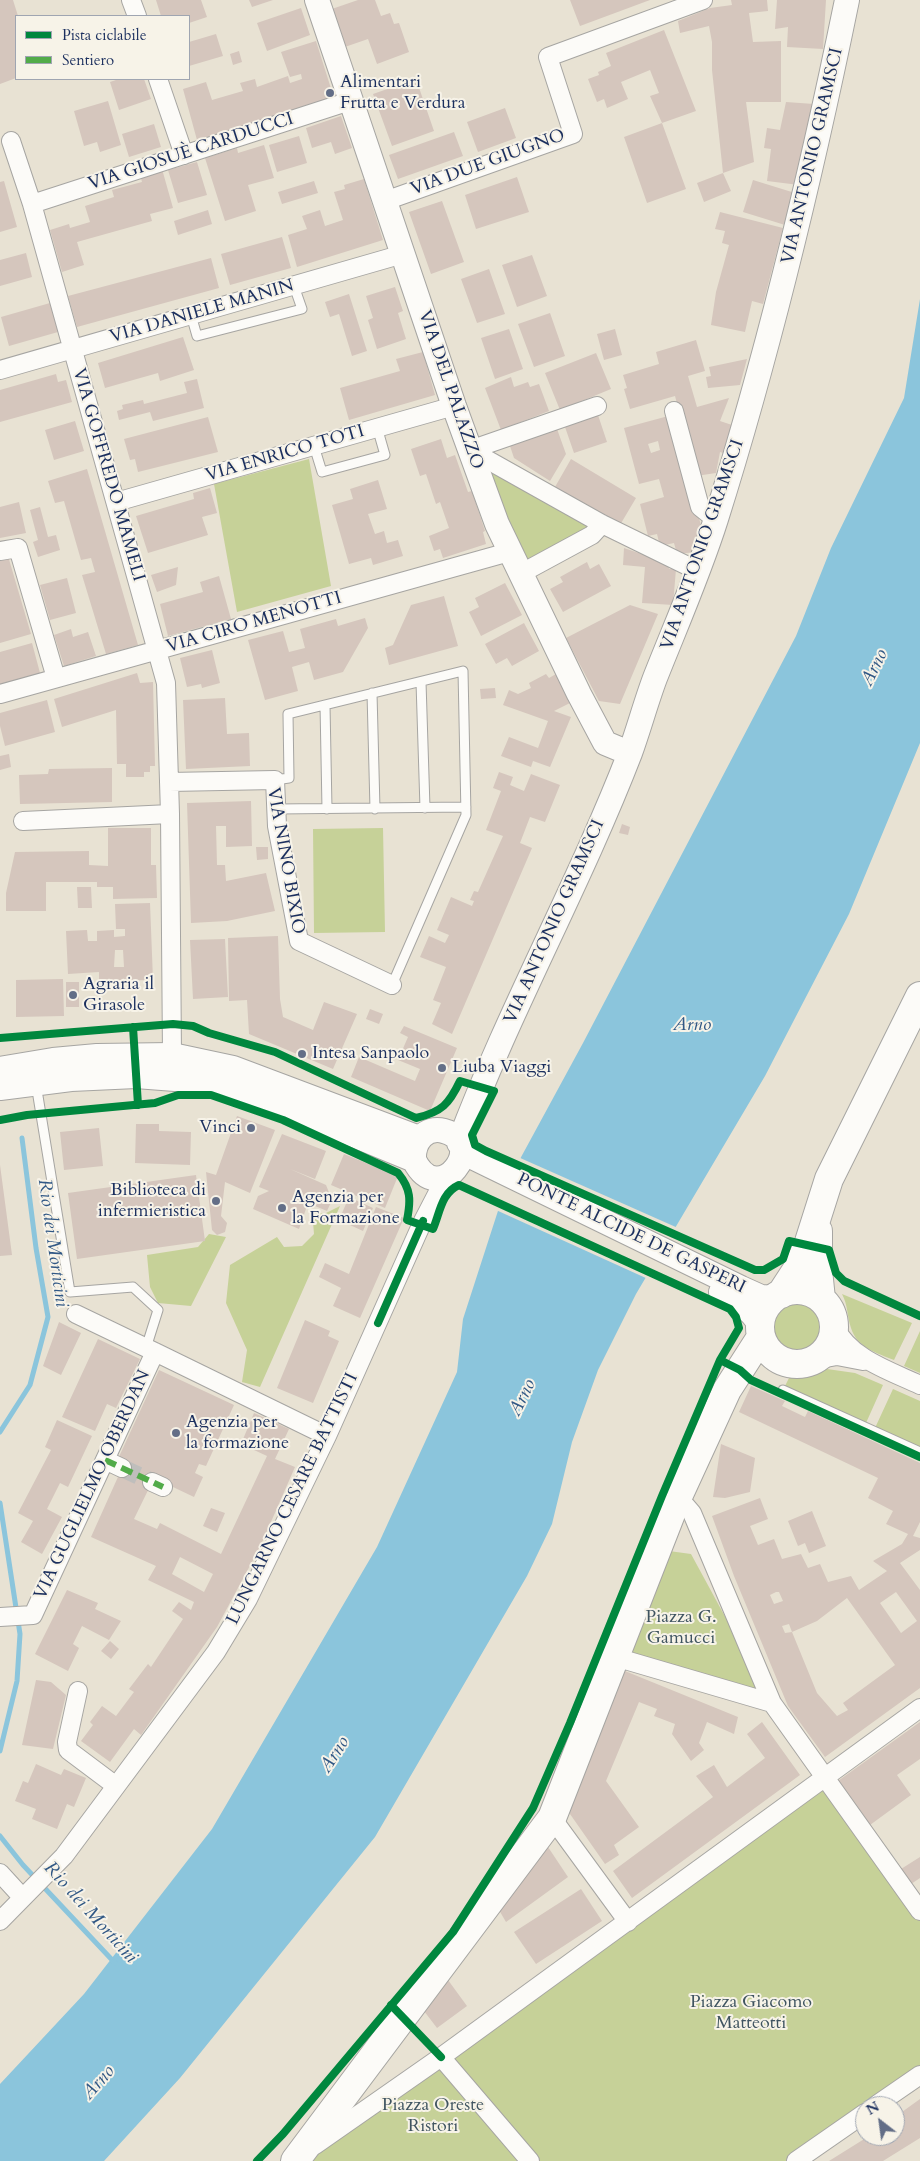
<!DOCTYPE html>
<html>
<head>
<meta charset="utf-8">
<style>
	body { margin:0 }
	#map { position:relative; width:920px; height:2161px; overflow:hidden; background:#e8e2d3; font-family:Cardo,serif }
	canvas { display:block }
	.legend { position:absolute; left:15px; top:15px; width:175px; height:65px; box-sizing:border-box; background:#f7f3e8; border:1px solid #9fa5b1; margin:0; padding:6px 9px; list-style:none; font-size:15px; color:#1b2f5e }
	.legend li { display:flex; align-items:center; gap:10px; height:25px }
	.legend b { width:25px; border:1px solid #9fa5b1 }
	.north { position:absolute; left:855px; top:2096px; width:50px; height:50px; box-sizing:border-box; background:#f7f3e8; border:1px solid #9fa5b1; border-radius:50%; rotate:330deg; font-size:14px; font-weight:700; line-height:20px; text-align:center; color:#1b2f5e }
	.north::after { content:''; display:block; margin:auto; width:18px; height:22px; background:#636e87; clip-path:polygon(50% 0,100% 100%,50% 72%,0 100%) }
</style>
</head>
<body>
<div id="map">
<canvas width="920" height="2161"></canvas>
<ul class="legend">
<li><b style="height:6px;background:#00873e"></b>Pista ciclabile</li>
<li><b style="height:6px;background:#52ab49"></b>Sentiero</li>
</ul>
<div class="north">N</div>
</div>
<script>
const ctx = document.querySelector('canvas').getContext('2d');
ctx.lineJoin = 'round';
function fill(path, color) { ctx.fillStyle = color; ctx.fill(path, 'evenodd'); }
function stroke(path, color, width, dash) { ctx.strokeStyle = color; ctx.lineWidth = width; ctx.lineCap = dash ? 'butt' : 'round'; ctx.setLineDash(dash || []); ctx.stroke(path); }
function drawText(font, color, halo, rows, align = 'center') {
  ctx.font = font + ' Cardo,serif'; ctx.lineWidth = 4; ctx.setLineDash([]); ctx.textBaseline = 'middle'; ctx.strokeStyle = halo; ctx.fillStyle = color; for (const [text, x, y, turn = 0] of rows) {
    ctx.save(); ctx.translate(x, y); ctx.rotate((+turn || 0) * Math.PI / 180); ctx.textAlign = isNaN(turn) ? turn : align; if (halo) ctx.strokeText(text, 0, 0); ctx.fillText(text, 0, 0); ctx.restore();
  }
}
const green = new Path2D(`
	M309,459L331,586L237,612L214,484Z
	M488,470L592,528L524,563Z
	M383,828L385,932L314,933L313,829Z
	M340,1206L260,1387L242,1382L247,1350L226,1303L230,1265L277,1237L284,1247L302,1246L314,1234L312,1210L324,1214Z
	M209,1234L226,1237L191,1306L158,1303L150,1287L147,1255L198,1247Z
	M842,1294L912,1323L894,1360C877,1353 857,1348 851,1328C847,1316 848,1305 842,1294Z
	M770 1325a27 27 0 1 1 54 0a27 27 0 1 1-54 0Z
	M920,1331V1373L904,1366Z
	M827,1369L855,1373L883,1385L866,1423L785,1386L789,1378H805Z
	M893,1389L920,1401V1448L875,1428Z
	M669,1551L691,1554L772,1703L615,1657Z
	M826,1777L920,1911V2075L796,2161H295Z`);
const water = new Path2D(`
	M920,299V743L849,914L765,1076L636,1294L598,1370L572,1442L552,1524L527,1576L375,1837L180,2078L104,2161H0V2084L84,1994L212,1829L377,1547L457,1372L463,1319L507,1183L583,1043L796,636L831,548L904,398Z`);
const pier = new Path2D(`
	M518,1157L678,1228L648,1279L496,1210L504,1182Z`);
const stream = new Path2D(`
	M0,1432L30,1385L48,1317L36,1248L22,1138
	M0,1503L20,1634L17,1681L0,1751
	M0,1836L23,1865L115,1963`);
const building = new Path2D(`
	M0,0H13L18,16H16V78L0,84Z
	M156,0H201L207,17L189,23V16H161Z
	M249,0H273L252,7Z
	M358,0H375L381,16L390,13L394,24L399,23L409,52L377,64L368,39L339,49L326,11Z
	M570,0H650L580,26Z
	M731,0H767L768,11L749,13L753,42L781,41V102H746L754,162L723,173L712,70V42L709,26L680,33L678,21L710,8L732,5Z
	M777,0H826L823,49L787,47L788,27L775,29Z
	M301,8L310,35L267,51L257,23Z
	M664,30L696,111L662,123L686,189L647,203L624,137L662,123L650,96L659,93L650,70L621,82L628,99L607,108L604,99L597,102L588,79L599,75L598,72L611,66L606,53Z
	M216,34L223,56L189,66V42Z
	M316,41L334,98L197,140L183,89L206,82L212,100L243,91L240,83L255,79L257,87L288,76L290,83L302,79L301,74L290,77L281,52Z
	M239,51L242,62L233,65L230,54Z
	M119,79H144L151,99L119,110L110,82Z
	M416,79L434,131L392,146L373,94Z
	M108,101L121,145L100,152L97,142L84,146L74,111Z
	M786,102L814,104L808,127L799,185L767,181L771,149L764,148L767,128L780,130Z
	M505,108L516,138L478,152L467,122Z
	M341,116L352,148L335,154L331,142L312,148L306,128Z
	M154,124L161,147L129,157L122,134Z
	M454,132L463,156L398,179L389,155Z
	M299,136L307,163L277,172L269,145Z
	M264,145L274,178L248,185L256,211L225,221L205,158L237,148L238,153Z
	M197,162L207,195L178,203L168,170Z
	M162,169L173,208L150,214L152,221L77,242L84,265L62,272L50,230L69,224L70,228L90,222L85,206L114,197L112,190L142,182L140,175Z
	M723,173L731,191L704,202L697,183Z
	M517,177L529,212L476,229L465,195Z
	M364,179L383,240L297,267L288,235L307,229L302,216L320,210L325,226L343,220L334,192L345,189L344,185Z
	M753,180L795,193L785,225L743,212Z
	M4,181L17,227L0,232V182Z
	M314,181L318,193L282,204L278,192Z
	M442,201L464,262L431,274L409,212Z
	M208,210L212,224L178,235L174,221Z
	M720,212L783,228L763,304L752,301L745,332L711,325L716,292L729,245L722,243L725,231L715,229Z
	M282,237L291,268L230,285L221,254Z
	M26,253L32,277L0,286V260Z
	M532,255L547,296L517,307L502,265Z
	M211,258L219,288L77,327L68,296Z
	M489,269L505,314L477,323L461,279Z
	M395,287L403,311L398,313L406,339L377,349L368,320L373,318L366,296Z
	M349,294L367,351L352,356L339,314L330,317L325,302Z
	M50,303L58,332L9,346L1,317Z
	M550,313L565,356L534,367L518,324Z
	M509,329L523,369L495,379L481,338Z
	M615,329L622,355L604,360L597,334Z
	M183,337L194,370L160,381L158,373L105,388L98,363Z
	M696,340L705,371L688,376L697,407L729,398L720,421L735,426L726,454L720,452L716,473L696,476L675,396L630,409L624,389L627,388L623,375L659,364L656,352Z
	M423,352L435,395L349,420L340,388L400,371L396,359Z
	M596,353L611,389L560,410L545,373Z
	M747,359L740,385L708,388L706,377L711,376L709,367Z
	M56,374L58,382L66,380L72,402L0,422V390Z
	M511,377L514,387L528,382L530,387L539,384L549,411L501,430L485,388Z
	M197,379L204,408L153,421L150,412L119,420L117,411L123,409L122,405L143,400L144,404L187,393L184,382Z
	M598,415L607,442L574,453L565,427Z
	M672,415L704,537L696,552L677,554L674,543L660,546L657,534L648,536L640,504L664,497L659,479L639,484L624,428ZM658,441L660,450L651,453L648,444Z
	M208,417L218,452L138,472L135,459L130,460L124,439Z
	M75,421L84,451L54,460L45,430Z
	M557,429L566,454L550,481L514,458L510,446Z
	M441,439L447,458L455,455L468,492L472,491L485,531L483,532L486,544L443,558L440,549L434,551L429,536L449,528L440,502L436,504L426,474L420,476L411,449Z
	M571,459L636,498L620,525L555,487Z
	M87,469L138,645L106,654L82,575L95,572L91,558L81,560L64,501L55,503L48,481Z
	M378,480L387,509L368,514L375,534L384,531L387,543L398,540L403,556L373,565L371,558L349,564L332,505L353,499L350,489Z
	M210,488L217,513L202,517L208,535L148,553L136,516L194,499L193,493Z
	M19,502L26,533L0,538V507Z
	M40,507L48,537L56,535L60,550L38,557L33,542L38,540L30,510Z
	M624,548L668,563L669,569H676L673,605L642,603L645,567L623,565Z
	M8,556L31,634L0,643V558Z
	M587,562L590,569L599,564L611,586L563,612L550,589L563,582L560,577Z
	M178,567L176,585L157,592L151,575Z
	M219,576L231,619L168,636L160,604L203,592L200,582Z
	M67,578L76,613L50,620L40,585Z
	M505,583L522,615L481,636L469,612L479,607L475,598Z
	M444,596L458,646L389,665L385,648L393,645L411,605Z
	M630,605L658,614L620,704L599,701L566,638Z
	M365,618L368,628L343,672L314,680L309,662L292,667L298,691L265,700L248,640L283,631L289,652L305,648L300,629L336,619L338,626Z
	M524,623L539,651L512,666L507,658L496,664L485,644Z
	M71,629L73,637L88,632L96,656L64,666L54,635Z
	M32,643L40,673L0,685V652Z
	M212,650L220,683L202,688L201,684L187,687L180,658Z
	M137,673L140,683L153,682L155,766H150V772H144V777H126V764H117L116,710L62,727L54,699Z
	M546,674L549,678L556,674L572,702L554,711L571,717L550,767L533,761L531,767L501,756L509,737L538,748L548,721L503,705L509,690L518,694L531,688L529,683Z
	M495,688L496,698L481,699L480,689Z
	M225,698L227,734L249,733L250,766L186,769L183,700Z
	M47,700L55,732L5,746L0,726V713Z
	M9,754L11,767L0,770V756Z
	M112,768V802L20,804L19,775L48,774L49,769Z
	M499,772L513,777L510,785L524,791L531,774L560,785L545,822L530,817L520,843L532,848L452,1034L432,1024L441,1003L433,1000L446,967L420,957L429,936L445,943L449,935L437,930L451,897L472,906L474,901L470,900L474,891L478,892L503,836L486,830L501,791L493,788Z
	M251,801L252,846L226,847V826H216L217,865H225L226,881L266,873L275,911L227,921L191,923L187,803Z
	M622,824L630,827L628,835L619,833Z
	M108,828H151V865H156L157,898L113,899V887H97V882H46V911H6V893L15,852L89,851V865L108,866Z
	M256,847H268V859L257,860Z
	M77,887H91L92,908H78Z
	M150,903L153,980L99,981V972L68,974L66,931L87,930L88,941H97V931L114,930V937L125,936V929H116L115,904ZM115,950H123L124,967H114Z
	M278,936L280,999L283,1017L313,1030L324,1002L357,1014L333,1069L249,1034L247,1000L229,1001L228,938Z
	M225,939L228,997L193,999L190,940Z
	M63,979L64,1016L16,1017V980Z
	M66,982H79V1007H66Z
	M370,1009L383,1014L379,1024L366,1019Z
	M404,1026L457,1048L430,1111L351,1077L359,1057L415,1081L420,1069L398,1060L408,1037L400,1033Z
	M237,1116L275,1130L250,1193L225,1182L221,1216L227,1223L225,1232L217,1235L212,1230L206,1172L216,1175Z
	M136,1124H159V1131L191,1132L190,1165L135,1163Z
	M99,1128L103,1166L64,1170L60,1132Z
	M282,1134L326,1151L315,1179L290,1169L326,1185L332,1200L327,1211L308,1203L299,1229L253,1209L258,1196L269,1191L259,1187Z
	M344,1154L398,1176L385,1208L331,1185Z
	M0,1165L12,1255L0,1256Z
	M196,1175L205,1241L77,1259L68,1193Z
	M349,1197L373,1208L363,1231L339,1220Z
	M376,1207L404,1218L360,1318L333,1306L341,1288L319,1277L325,1263L349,1274Z
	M305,1320L330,1331L328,1336L339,1341L313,1403L277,1388Z
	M59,1322L81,1333L61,1375L43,1366Z
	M98,1339L140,1359L116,1408L107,1404L95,1431L62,1417Z
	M159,1370L234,1405L206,1466L199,1464L195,1473L203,1477L194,1497L154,1478L134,1519L157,1529L160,1523L221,1554L267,1456L241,1444L254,1413L289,1429L275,1459L295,1467L260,1547L217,1627L141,1735L134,1729L110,1762L81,1741L93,1725L90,1722L102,1706L116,1716L134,1692L129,1689L148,1664L151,1667L183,1619L172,1611L179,1602L191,1610L194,1602L148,1580L156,1566L91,1537L122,1468L117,1461ZM180,1557L213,1574L204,1592L172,1574Z
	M751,1386L785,1401L782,1406L805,1417L808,1411L920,1463V1522L913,1536L920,1538V1550L900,1563L920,1590V1688L825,1757L788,1706L734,1576L712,1516L760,1498L768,1519L750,1526L758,1545L774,1539L782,1559L801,1554L808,1568L820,1564L828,1582L851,1576L859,1590L887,1571L873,1561L902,1544L908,1534L886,1524L893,1511L868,1498L878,1478L739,1412ZM776,1592H779L783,1601L774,1604L770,1595ZM896,1592L917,1621L901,1633L880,1603ZM847,1598L895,1665L843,1703L848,1710L837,1716L817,1693L792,1632L785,1633L782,1626L789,1624L792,1632L817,1621Z
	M57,1420L92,1436L68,1487L60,1483L47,1509L62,1517L42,1554L21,1542L33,1521L18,1513L51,1450L45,1447Z
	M721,1444L755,1458L750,1492L725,1498L713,1497Z
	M211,1508L225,1513L217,1532L203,1526Z
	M812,1511L826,1546L809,1553L805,1543L798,1546L788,1521Z
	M67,1590L98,1603L95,1609L121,1621L109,1640L82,1626L73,1644L79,1648L68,1671L35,1654Z
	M110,1641L119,1649L111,1659L101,1651Z
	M620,1669L738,1717L734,1734L707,1722L699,1743L704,1750L691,1761L672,1734L675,1724L654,1716L657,1709L639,1702L606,1781L639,1827L614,1845L619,1855L605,1864L563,1804Z
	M36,1680L51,1682L66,1695L53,1749L22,1745Z
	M762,1722L800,1775L632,1898L613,1871L713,1797L696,1776L714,1765L727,1787L765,1758L747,1734Z
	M920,1722V1759L897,1775L911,1795L870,1825L838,1781Z
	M36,1764L61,1775L64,1769L86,1778L74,1807L67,1804L57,1829L32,1819L36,1809L15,1801L23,1781L28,1783Z
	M546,1844L568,1877L506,1922L499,1910Z
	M920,1857V1878L911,1884L901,1869Z
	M581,1889L602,1921L536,1964L514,1932Z
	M448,1980L467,2006L437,2028L424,2011Z
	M920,2099V2138L883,2161H829L869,2136H895V2117Z`);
const streetTunnel = new Path2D(`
	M122,1468L152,1482`);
const lane = new Path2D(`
	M191,315L197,336L302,309L294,286
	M314,446L322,472L385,455L377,427
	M421,682L425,808
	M372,693L375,809
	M325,705L327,809
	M275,780L289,778L288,714L463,671L466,815L392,985
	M277,809L466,807
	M36,1084L70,1292L133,1287L158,1310L146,1348
	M783,1390L920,1452`);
const street = new Path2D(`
	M131,0L137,16
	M158,79L184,155
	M11,141L32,204L166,683L170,814L172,1055
	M385,201L573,134L548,57L703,0
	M32,204L350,101
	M0,370L403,254
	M674,411L700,507L715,519
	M470,450L602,524L698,571
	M470,450L597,406
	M116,502L454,406
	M0,551L18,548L56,678
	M520,574L592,535L602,524
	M0,694L509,552
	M169,782L275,780L277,826L299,941L392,985
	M23,821L170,814
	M76,1314L155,1352
	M834,1326C851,1359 888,1370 920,1385
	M815,1360L837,1356L863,1361
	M105,1460L122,1468
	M152,1482L163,1487
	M676,1501L686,1506L692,1513L772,1703L920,1911
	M0,1617L33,1615L155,1352L327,1436
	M615,1657L772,1703
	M78,1691L67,1742L68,1750L116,1786
	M552,1818L628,1922
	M0,1873L22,1897
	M0,1921L64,1856L216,1652L248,1599L327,1436L423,1221L438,1192L450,1175
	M441,2057L530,2161
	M875,2106L920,2075
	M315,2145L441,2057L920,1708
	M796,2161L865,2113`);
const secondary = new Path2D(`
	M317,0L454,406L497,524L579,694L605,743L629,753
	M0,1069L53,1060L97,1056L172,1055L233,1068L419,1138
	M0,1088L71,1079L136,1076L175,1079L226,1087L324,1123L414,1160C439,1211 489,1142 444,1131C425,1126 413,1142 414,1160
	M459,1143C509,1010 579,885 630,753C639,728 646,702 655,678C676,625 699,573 716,519C770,347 811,176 847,0
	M462,1152L741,1288L761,1297L775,1298
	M721,1292C738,1300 750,1309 760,1324`);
const primary = new Path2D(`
	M818,1231V1270L821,1299
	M760 1327a37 37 0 1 1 74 0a37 37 0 1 1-74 0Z
	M781,1294L796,1271L808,1245L829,1179L920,996
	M295,2161L552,1818L676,1501L727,1390L761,1337`);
const quiet = new Path2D(`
	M105,1460L163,1487`);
const cycleway = new Path2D(`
	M133,1027L138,1105
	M0,1038L173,1024L193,1026L209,1033L275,1052L416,1118C442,1112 449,1104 460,1081L494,1091L472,1135L475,1145L486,1151L755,1270H764L783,1259L789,1241L829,1250L836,1273L844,1281L920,1316
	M0,1120L27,1115L155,1103L178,1095H211L283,1120L398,1173C411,1189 411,1200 407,1220L433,1229C440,1213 441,1193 459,1185L730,1309L736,1317L739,1328L720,1360L662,1496L570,1723L533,1808L453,1932L283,2134L257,2161
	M378,1323L423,1221
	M720,1360L740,1370L751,1380L920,1457
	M391,2005L441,2057`);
const markers = [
	[330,93,5,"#636e87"],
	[73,995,5,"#636e87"],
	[302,1054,5,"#636e87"],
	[442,1068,5,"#636e87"],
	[251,1128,5,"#636e87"],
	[216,1201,5,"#636e87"],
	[282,1208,5,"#636e87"],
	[176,1433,5,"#636e87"]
];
const poiNames = [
	["Alimentari",340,83],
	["Frutta e Verdura",340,104],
	["Agraria il",83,985],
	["Girasole",83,1006],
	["Intesa Sanpaolo",312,1054],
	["Liuba Viaggi",452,1068],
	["Vinci",241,1128,"right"],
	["Biblioteca di",206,1191,"right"],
	["infermieristica",206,1212,"right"],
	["Agenzia per",292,1198],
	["la Formazione",292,1219],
	["Agenzia per",186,1423],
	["la formazione",186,1444]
];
const streetNames = [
	["VIA GIOSUÈ CARDUCCI",191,152,-18],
	["VIA ANTONIO GRAMSCI",813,156,-77],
	["VIA DUE GIUGNO",488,163,-20],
	["VIA DANIELE MANIN",202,312,-16],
	["VIA DEL PALAZZO",450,390,71],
	["VIA ENRICO TOTI",285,454,-16],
	["VIA GOFFREDO MAMELI",108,475,74],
	["VIA ANTONIO GRAMSCI",703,545,-71],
	["VIA CIRO MENOTTI",254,623,-16],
	["VIA NINO BIXIO",285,861,80],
	["VIA ANTONIO GRAMSCI",555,922,-66],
	["PONTE ALCIDE DE GASPERI",631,1234,26],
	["VIA GUGLIELMO OBERDAN",93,1485,-65],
	["LUNGARNO CESARE BATTISTI",293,1499,-64]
];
const parkNames = [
	["Piazza G.",681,1618],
	["Gamucci",681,1639],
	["Piazza Giacomo",751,2003],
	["Matteotti",751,2024],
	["Piazza Oreste",433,2106],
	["Ristori",433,2127]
];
const waterNames = [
	["Arno",875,668,-64],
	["Arno",692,1026],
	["Rio dei Morticini",52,1243,82],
	["Arno",523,1398,-64],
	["Arno",335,1755,-57],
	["Rio dei Morticini",90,1913,48],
	["Arno",99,2083,-49]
];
fill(green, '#c6d198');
fill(water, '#8bc5dc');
fill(pier, '#e8e2d3');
stroke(stream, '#8bc5dc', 5);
fill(building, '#d5c6bd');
stroke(streetTunnel, '#bfbebc', 18, [18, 9]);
stroke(lane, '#a6a5a2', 11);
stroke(street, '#a6a5a2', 20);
stroke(secondary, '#a6a5a2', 26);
stroke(primary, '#a6a5a2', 30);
stroke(lane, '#fcfbf8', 9);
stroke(street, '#fcfbf8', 18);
stroke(secondary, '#fcfbf8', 24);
stroke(primary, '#fcfbf8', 28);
stroke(quiet, '#52ab49', 6, [12, 6]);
stroke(cycleway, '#00873e', 8);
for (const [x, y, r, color] of markers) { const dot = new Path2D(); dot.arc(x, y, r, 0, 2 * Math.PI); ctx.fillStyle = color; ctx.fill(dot); stroke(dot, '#f7f3e8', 2); }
drawText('18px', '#1b2f5e', '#f7f3e8', poiNames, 'left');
drawText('18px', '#1b2f5e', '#f7f3e8', streetNames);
drawText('18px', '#3f5460', '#f7f3e8', parkNames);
drawText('italic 19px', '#315885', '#f7f3e8', waterNames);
</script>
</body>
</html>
